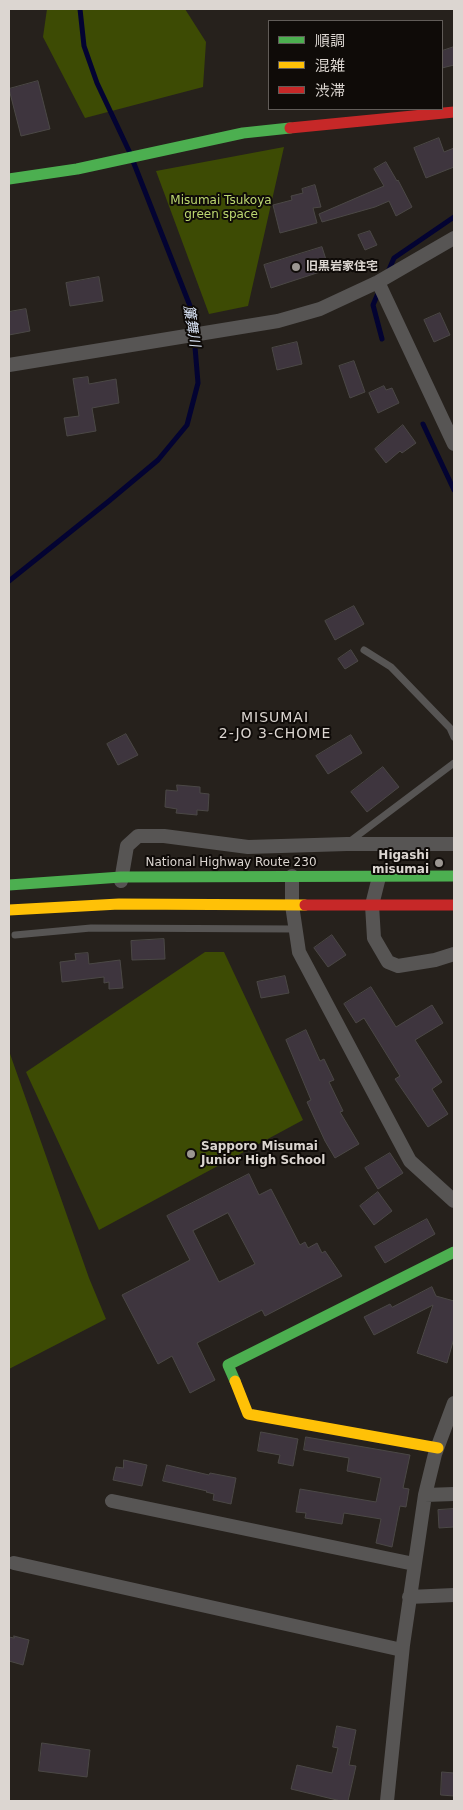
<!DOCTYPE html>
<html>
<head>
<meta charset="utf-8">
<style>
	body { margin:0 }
	#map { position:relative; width:463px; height:1810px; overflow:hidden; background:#26211c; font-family:"DejaVu Sans","Noto Sans JP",sans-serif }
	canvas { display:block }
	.frame { position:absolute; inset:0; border:10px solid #dcd6d1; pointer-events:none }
	.legend { position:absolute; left:268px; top:20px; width:175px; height:90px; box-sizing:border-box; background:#0f0b08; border:1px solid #615c58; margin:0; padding:6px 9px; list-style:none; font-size:15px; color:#dcd6d1 }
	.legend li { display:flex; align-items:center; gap:10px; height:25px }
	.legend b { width:25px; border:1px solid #615c58 }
</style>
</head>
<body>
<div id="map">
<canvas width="463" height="1810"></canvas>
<div class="frame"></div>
<ul class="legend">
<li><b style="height:6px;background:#4caf50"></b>順調</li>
<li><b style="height:6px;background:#ffc107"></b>混雑</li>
<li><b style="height:6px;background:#c62828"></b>渋滞</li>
</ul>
</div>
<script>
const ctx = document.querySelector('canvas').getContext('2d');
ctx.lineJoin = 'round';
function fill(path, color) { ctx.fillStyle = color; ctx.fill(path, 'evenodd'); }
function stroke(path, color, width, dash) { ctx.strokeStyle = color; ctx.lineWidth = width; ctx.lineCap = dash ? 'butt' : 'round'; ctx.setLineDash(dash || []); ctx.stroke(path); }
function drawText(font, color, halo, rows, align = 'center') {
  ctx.font = font + ' "DejaVu Sans","Noto Sans JP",sans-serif'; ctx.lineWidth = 4; ctx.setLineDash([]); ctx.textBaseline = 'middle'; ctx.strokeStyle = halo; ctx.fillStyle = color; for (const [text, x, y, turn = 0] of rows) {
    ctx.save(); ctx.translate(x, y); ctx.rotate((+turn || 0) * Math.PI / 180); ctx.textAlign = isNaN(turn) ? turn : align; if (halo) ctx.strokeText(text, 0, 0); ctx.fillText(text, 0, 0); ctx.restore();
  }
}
const green = new Path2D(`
	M47,9H185L206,42L203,87L85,118L43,37Z
	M284,147L248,306L209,314L156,171Z
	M205,952H224L303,1120L99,1230L26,1072Z
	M9,1051L89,1278L106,1319L9,1369Z`);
const stream = new Path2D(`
	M80,9L84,46L97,83L130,153
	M388,272L394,258L454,217
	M379,291L373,305L382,339
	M423,424L454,490
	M9,581L109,501L158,460L187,425L198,383L192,311L133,161`);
const building = new Path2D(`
	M454,47V65L442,68V51Z
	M38,81L50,129L21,136L9,89Z
	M439,138L444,152L454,148V167L426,178L414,148Z
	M386,162L397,181L398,180L412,207L396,216L389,201L375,207L322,222L319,214L384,186L374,169Z
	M315,185L321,207L313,208L317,223L280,233L273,205L292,200L291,196L303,193L302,189Z
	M370,231L377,245L365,250L358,235Z
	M322,247L329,269L271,288L264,265Z
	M99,277L103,301L70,306L66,283Z
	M26,309L30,331L9,335V312Z
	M440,313L450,335L434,342L424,320Z
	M297,342L302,364L277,370L272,348Z
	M354,361L365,392L350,398L339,366Z
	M88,377L89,384L116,379L119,403L92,408L96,431L67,436L64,418L79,416L73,379Z
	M384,386L386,390L392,388L399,403L378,413L369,393Z
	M403,425L416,443L402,453L400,451L386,463L375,449Z
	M354,606L364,624L335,640L325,621Z
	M351,650L358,661L345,669L338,659Z
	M126,734L138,755L118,765L107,744Z
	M351,735L362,753L328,774L316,756Z
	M383,767L399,787L367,812L351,792Z
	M177,785L200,787V793L209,794L208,811L197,810V815L176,813L177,809L165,807L166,790L177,791Z
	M332,935L346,955L328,967L314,948Z
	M164,939L165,959L132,960L131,941Z
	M88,953L89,964L120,960L123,988L109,989V982L104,983V977L62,982L60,962L76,960L75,954Z
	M285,976L289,993L261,998L257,982Z
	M371,987L396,1027L432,1005L443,1023L415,1040L442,1082L432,1089L448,1114L428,1127L395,1079L400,1076L364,1018L356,1023L344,1004Z
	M306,1030L320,1061L324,1059L334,1080L329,1082L343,1111L340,1112L359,1144L335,1158L325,1141L307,1102L311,1100L286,1040Z
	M390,1153L403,1173L378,1189L365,1168Z
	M249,1174L259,1195L271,1189L300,1245L305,1242L308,1248L317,1243L322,1253L325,1251L342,1276L265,1316L262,1310L197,1343L215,1380L190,1393L172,1356L158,1364L122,1295L190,1260L167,1216ZM228,1213L255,1264L219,1282L193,1231Z
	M378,1192L392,1211L374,1225L360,1206Z
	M427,1219L435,1234L385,1263L375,1247Z
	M432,1287L436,1296L454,1301V1338L447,1363L417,1353L433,1305L374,1335L364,1317L390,1304L392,1307Z
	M261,1432L298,1439L293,1466L278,1463L280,1455L258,1451Z
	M306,1437L410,1455L403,1488L409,1489L406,1507L400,1506L392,1547L376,1543L381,1519L344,1513L342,1524L305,1518L306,1513L296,1512L300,1489L376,1502L381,1478L347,1471L349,1458L304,1450Z
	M124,1460L147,1465L142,1486L113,1480L116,1467L123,1468Z
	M167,1465L209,1475L210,1473L236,1478L231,1504L213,1500L214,1494L206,1492L207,1491L163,1481Z
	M454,1509V1527L439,1528L438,1510Z
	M14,1636L29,1640L23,1665L9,1661V1637L14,1638Z
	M337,1726L356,1730L349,1765L356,1766L348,1801H341L291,1789L297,1765L332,1773L338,1748L333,1747Z
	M42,1743L90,1750L87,1777L39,1771Z
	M442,1772L454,1773V1796L441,1795Z`);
const lane = new Path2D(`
	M364,650L391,667L450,728L454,737
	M349,842L454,763
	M15,935L91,928L296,929`);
const street = new Path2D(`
	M378,282L454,444
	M9,365L278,321L320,309L378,282L454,238
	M292,876V905L299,952L410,1161L454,1201
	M379,877L372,905L374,938L388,962L398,966L435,960L454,954
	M121,881L127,846L138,836H164L248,847L347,844H454
	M425,1495L454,1494
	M112,1501L414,1564
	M14,1563L402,1650
	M409,1597L454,1595
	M387,1801L403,1645L425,1495L435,1454L454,1403`);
const fast = new Path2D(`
	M9,179L77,169L243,133L290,128
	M9,885L121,877L454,876
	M235,1381L228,1365L454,1252`);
const slow = new Path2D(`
	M9,910L119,904L305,905
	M235,1381L248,1414L438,1448`);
const jam = new Path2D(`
	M290,128L454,112
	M305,905H454`);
const markers = [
	[296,267,5,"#9c9792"],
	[439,863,5,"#9c9792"],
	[191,1154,5,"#9c9792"]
];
const parkNames = [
	["Misumai Tsukoya",221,201],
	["green space",221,215]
];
const poiNames = [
	["旧黒岩家住宅",306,267],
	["Higashi",429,856,"right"],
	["misumai",429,870,"right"],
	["Sapporo Misumai",201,1147],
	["Junior High School",201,1161]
];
const streetNames = [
	["National Highway Route 230",231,863]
];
const waterNames = [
	["簾舞川",191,326,81]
];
const neighbourhoodNames = [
	["MISUMAI",275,718],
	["2-JO 3-CHOME",275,734]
];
fill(green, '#3d4b04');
stroke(stream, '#030332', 5);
fill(building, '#3e353e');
stroke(building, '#4b4846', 1);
stroke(lane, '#575554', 7);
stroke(street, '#575554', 14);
stroke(fast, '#4caf50', 11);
stroke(slow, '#ffc107', 11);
stroke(jam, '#c62828', 11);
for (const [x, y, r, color] of markers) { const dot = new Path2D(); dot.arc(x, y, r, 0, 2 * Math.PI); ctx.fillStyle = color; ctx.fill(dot); stroke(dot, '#0f0b08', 2); }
drawText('12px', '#bdd870', '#0f0b08', parkNames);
drawText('bold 12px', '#dcd6d1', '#0f0b08', poiNames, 'left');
drawText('12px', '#dcd6d1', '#0f0b08', streetNames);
drawText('italic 14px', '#d9e3f5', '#0f0b08', waterNames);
ctx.letterSpacing = '1px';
drawText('14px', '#dcd6d1', '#0f0b08', neighbourhoodNames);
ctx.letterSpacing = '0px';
</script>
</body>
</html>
